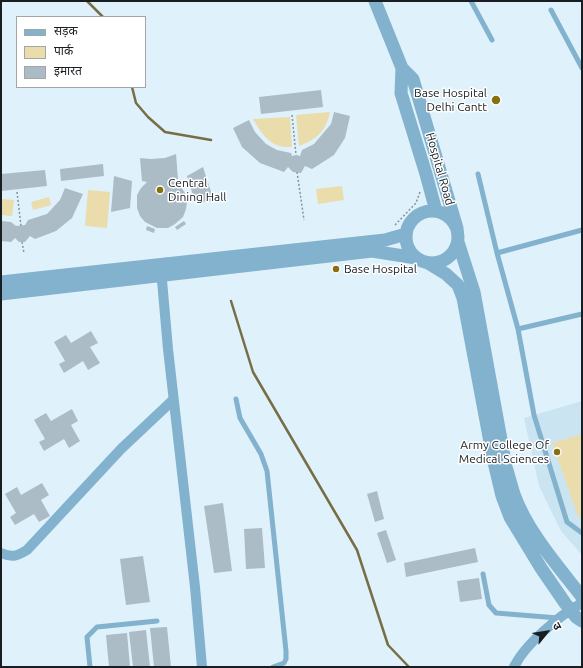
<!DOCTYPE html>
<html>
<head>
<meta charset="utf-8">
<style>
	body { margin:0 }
	#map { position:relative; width:583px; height:668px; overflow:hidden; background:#dff1fb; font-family:Ubuntu,"Noto Sans Devanagari",sans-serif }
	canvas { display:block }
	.frame { position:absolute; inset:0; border:2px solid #181e22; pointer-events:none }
	.legend { position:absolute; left:16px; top:16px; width:130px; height:72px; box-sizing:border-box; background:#fff; border:1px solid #a3a5a7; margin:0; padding:5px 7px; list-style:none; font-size:12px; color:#181e22 }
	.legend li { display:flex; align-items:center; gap:8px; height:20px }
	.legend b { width:20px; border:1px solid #a3a5a7 }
	.north { position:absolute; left:527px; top:612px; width:40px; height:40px; -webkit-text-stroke:3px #fff; paint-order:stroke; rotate:60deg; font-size:11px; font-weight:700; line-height:16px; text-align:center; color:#181e22 }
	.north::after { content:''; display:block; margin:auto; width:14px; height:18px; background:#181e22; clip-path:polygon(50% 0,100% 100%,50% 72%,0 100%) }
</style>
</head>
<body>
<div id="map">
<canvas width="583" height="668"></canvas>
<div class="frame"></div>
<ul class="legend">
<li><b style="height:5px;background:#82b2cd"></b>सड़क</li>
<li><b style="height:11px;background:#ebdcab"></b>पार्क</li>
<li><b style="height:11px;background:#abbcc6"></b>इमारत</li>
</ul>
<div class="north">उ</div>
</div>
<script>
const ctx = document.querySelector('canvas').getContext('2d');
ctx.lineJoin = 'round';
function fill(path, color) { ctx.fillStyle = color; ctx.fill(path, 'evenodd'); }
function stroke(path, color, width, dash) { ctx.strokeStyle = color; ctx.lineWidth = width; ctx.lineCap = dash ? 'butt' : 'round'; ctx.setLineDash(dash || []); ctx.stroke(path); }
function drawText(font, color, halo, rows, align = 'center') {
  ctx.font = font + ' Ubuntu,sans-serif'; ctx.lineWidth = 3; ctx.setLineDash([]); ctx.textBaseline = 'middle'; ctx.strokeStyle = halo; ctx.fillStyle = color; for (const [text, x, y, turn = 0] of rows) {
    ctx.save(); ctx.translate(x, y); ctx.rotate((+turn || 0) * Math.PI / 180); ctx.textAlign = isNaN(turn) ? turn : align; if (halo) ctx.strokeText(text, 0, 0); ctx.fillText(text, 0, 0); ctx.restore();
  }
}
const built = new Path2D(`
	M582,401V555L561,531L539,486L524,418Z`);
const green = new Path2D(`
	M330,112C326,131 317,139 299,146L296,115Z
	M290,117L292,147C288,147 283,147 279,146C267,142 259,130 253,119Z
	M342,186L344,200L318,204L316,189Z
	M88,190L110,192L107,228L85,226Z
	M49,197L51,205L33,210L31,202Z
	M1,199L14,200L12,216L1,215Z
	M582,434V519L578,516L552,443Z`);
const stream = new Path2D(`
	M87,1L103,17
	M132,87L136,103L148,117L165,132L211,140
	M231,301L253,372L357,550L388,645L409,667`);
const building = new Path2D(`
	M321,90L323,107L261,114L259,97Z
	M334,112L350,116L345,138L334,155L312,169L305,166L301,173L293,172L288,167L284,172L260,163L242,147L233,128L249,120L255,132L266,144L277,150L291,153L292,156L296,155L300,156L302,150L314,144L331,124Z
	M176,154L178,179L173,180L179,184L185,193L187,201L186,209L183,217L175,224L168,228H157L145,222L140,216L137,208V195L141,188L147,182L142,181L140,158L150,159L165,158Z
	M103,164L104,176L61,181L60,169Z
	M203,167L214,201L195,202L187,176Z
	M45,170L47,186L1,191V174Z
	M114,176L132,181L130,208L111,212Z
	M65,188L83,194L72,218L56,231L35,239L30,236L25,242H19L15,238L11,242L1,241V221L11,222L16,226L25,225L28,220L47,214L60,200Z
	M184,221L186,224L177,230L175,227Z
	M147,226L155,229L154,233L146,230Z
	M91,331L98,343L90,347L100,363L88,370L83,361L64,373L59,364L65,361L54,342L66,335L71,343Z
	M72,409L78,421L71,425L80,441L69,448L64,439L44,451L39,442L45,439L34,420L46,413L51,421Z
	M42,483L49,495L41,500L50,516L39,522L34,514L15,525L10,517L16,513L5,494L17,487L21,495Z
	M377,491L384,519L375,522L367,494Z
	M223,503L232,571L214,573L204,506Z
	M262,528L265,568L246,569L244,529Z
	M386,530L396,560L387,563L377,533Z
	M475,548L478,562L406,577L404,563Z
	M143,556L150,602L126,605L120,559Z
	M479,578L482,599L460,602L457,581Z
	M167,627L171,667H154L150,628Z
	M146,630L150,667H133L129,632Z
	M127,633L130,667H109L106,635Z`);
const path = new Path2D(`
	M292,115L296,155
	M297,172L304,220
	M17,192L21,226
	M395,225L416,203L420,192
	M22,242L24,253`);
const service = new Path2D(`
	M471,1L492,40
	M551,10L582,68
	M478,174L497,253L518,329L534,415L567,522L582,533
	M497,253L582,230
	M518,329L582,314
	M236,399L240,418L261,454L267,471L286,651V659L284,663L273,667
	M483,574L489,605L496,613L558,618
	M90,667L87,637L97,627L157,621`);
const minor = new Path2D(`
	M161,269L168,349L195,587L202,667
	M1,553C13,558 17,556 27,550L121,449L173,400
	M514,667C525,644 560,615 582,603`);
const tertiary = new Path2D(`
	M375,1L402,68L401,93L426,174L436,211
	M402,68L413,79L457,228
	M406 237a26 26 0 1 1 52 0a26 26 0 1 1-52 0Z
	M458,242L474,292L506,467C509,476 511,485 514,494C527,531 558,566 582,597
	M428,263L446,274L458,285L463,298L493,458L502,496L510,517L541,568L565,603L576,617L582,621
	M1,282L385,240L406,234
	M1,294L372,251L416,258`);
const markers = [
	[496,100,5,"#877011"],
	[160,190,4,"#877011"],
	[336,269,4,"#877011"],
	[557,452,4,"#877011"]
];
const poiNames = [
	["Base Hospital",487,93],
	["Delhi Cantt",487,107],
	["Central",168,183,"left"],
	["Dining Hall",168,197,"left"],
	["Base Hospital",344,269,"left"],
	["Army College Of",549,445],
	["Medical Sciences",549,459]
];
const streetNames = [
	["Hospital Road",440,169,74]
];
fill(built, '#cbe4f2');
fill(green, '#ebdcab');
stroke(stream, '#786e46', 2.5);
fill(building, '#abbcc6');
stroke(path, '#86939a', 1.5, [2, 2]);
stroke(service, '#82b2cd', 5);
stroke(minor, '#82b2cd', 10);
stroke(tertiary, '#82b2cd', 13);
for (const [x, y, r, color] of markers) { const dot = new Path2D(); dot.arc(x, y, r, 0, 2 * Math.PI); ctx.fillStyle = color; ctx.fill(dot); stroke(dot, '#fff', 1.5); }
drawText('12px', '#181e22', '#fff', poiNames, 'right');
drawText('12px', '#181e22', '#fff', streetNames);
</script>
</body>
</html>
